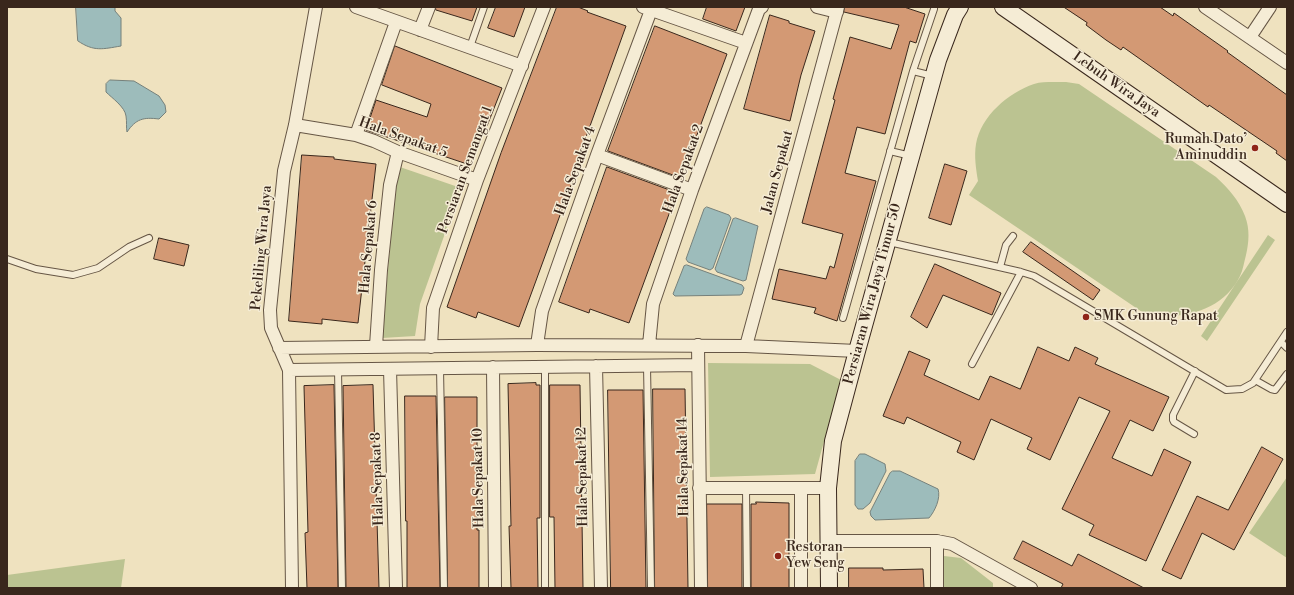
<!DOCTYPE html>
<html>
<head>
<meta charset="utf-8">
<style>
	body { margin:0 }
	#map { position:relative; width:1294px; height:595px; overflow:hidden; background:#efe2bf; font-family:"Libre Bodoni",serif }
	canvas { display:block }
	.frame { position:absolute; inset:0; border:8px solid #39271c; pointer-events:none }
</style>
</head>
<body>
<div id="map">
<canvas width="1294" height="595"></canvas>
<div class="frame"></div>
</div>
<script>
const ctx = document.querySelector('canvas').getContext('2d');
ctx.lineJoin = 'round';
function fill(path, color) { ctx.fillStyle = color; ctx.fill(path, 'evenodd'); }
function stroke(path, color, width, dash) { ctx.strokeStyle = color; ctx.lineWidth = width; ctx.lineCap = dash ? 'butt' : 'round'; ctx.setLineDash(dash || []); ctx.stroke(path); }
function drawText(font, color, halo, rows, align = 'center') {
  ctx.font = font + ' "Libre Bodoni",serif'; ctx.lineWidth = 3; ctx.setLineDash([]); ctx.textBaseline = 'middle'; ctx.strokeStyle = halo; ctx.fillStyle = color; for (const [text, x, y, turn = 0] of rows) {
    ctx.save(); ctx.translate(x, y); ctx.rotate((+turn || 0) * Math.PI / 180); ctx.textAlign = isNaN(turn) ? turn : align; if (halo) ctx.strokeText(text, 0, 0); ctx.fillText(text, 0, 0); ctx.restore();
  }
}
const green = new Path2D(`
	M1053,82H1066L1079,84L1216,177C1228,188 1239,200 1245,216C1250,229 1249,242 1246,255C1244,262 1243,270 1240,276C1225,307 1190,319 1157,315L1154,320L969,195L978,181C976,169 974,156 976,144C981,116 1008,93 1034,84C1040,82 1047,82 1053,82Z
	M397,166L461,188L420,304L415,336L382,338Z
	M1268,235L1275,240L1207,341L1201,336Z
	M708,363L810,364L841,380L815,474L710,477Z
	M1287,477V558L1249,533Z
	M944,556L961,558L993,583V588H944Z
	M125,559L121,588H7V575Z`);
const water = new Path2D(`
	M76,7H115V11L121,18V46C103,49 94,52 78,41Z
	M110,80L134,81L159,96L165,105L166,112L159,119C143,117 136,119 127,132C126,127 127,122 126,116C125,107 112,98 106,92V84Z
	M707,207L729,215L731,218L713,268L710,270L688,262L686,259L704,209Z
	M736,218L758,226L746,280L743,281L717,272L715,269L733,219Z
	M687,265L742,285L744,288L742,294L740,295L675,296L673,294L684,266Z
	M860,454H865L885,464L886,471L870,503L863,509H858L855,505V461Z
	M893,471H900L938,489C941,498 935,511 929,518L875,520L871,516L870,512L890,473Z`);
const building = new Path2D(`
	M436,7H477L472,21L436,10Z
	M496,7H525L514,37L488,28Z
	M557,7H578L588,11L587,12L626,26L572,176L574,177L519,327L478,312L476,318L447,307L501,153Z
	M707,7H745L736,31L703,19Z
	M845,7H904L925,14L916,43L910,41L885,134L857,127L845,173L876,181L837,321L814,313L816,308L772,299L779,269L826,279L830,266L834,268L843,234L802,223L835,100L833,99L843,63L850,37L891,49L899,25L844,12Z
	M1064,7H1160L1173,16L1174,13L1228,51L1227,52L1287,95V161L1276,153L1277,151L1209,105L1208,107L1123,47L1121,50L1106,40L1086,25L1087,23Z
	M770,15L789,21V23L815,31L801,75L790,121L744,109Z
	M655,26L727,54L681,178L608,151Z
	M395,46L502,88L487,126L483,124L470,165L366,130L376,100L427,117L431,104L382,85Z
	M302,155L334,157V159L376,164L358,323L322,319V324L289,321Z
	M945,164L967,171L951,225L929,218Z
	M607,167L675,192L674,195H676L629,323L590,309L589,313L559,302Z
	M159,238L189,245L184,266L154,259Z
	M1031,242L1100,290L1093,300L1023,252Z
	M935,264L1001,293L992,315L943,295L927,328L911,317Z
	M1038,347L1069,361L1075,347L1098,358L1095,364L1169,397L1153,431L1130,420L1112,458L1152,476L1164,449L1191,462L1146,561L1089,535L1094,525L1062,509L1110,411L1079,397L1050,460L1027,449L1032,438L991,419L974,460L957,452L961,442L907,417L904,424L883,416L909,351L930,360L924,375L979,400L990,376L1020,389Z
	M536,383V385H540V518H537L538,588H511L509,526H511L508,384Z
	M334,385L338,588H307L305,533L308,532L304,386Z
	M373,385L379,588H346L343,386Z
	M550,385H580L583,588H555L554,517H550Z
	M653,389H685L688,588H655Z
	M608,390H643L646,588H611Z
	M405,396H436L440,588H407V521H406Z
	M445,397H477V530H479V588H448Z
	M1262,447L1283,459L1234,550L1202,533L1181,579L1162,570L1197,496L1228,510Z
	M756,502L789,503V588H751V504H756Z
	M707,504H742V588H708Z
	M1023,541L1072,566L1078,554L1144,588H1061L1063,584L1014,559Z
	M849,568H883V570L923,569L924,588H849Z`);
const lane = new Path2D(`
	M470,47L484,7
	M913,71L933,76
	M890,151L911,156
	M889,242L1021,272L1034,276L1226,390L1242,389L1253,383L1287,332
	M7,259L36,269L73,275L98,268L129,247L149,238
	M1000,267L1006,245L1013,236
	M843,318L913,71L934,9
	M1281,342L1287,348
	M972,364L1021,272
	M647,366L651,588
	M440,368L444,588
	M338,370L342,588
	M1255,380L1271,389L1275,390L1287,374
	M1194,434L1174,422L1173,420V415L1195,371
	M746,488L747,588
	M545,588V367`);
const street = new Path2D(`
	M356,7L522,66
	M643,7L746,43
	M817,7L837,12
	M1205,7L1287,63
	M420,30L429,7
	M1250,37L1270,7
	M295,125L356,135L374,141L398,152L477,180
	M356,135L396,22
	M597,155L692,190
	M537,345L542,311L597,155L651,10
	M649,345L653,304L692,190L759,9L762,7
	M698,345L701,588
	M376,346L381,270L390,185L398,152
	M746,346L838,7
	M431,347L433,308L477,180L544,7
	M279,348L537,345L746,346L857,351
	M596,366L601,588
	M493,367L495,588
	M390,369L396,588
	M289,370L698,365
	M699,488H828
	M801,489V588
	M829,541H937L952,544L1031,588
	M937,541V588
	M292,588L289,370L271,328L270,310L284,171L295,125L316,7`);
const secondary = new Path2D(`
	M1003,7L1287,204
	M829,588L828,488L833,441L857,351L938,60L955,15L960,7`);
const markers = [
	[1255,148,4,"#8f2418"],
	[1086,317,4,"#8f2418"],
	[778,556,4,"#8f2418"]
];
const streetNames = [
	["Lebuh Wira Jaya",1116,85,35],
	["Hala Sepakat 5",403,138,20],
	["Hala Sepakat 2",684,169,-70],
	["Persiaran Semangat 1",466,170,-70],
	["Hala Sepakat 4",576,171,-70],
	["Jalan Sepakat",778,172,-75],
	["Hala Sepakat 6",369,247,-85],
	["Pekeliling Wira Jaya",262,248,-85],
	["Persiaran Wira Jaya Timur 50",873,294,-75],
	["Hala Sepakat 14",684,467,-91],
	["Hala Sepakat 12",583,477,-91],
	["Hala Sepakat 10",479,478,-91],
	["Hala Sepakat 8",378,479,-92]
];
const poiNames = [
	["Rumah Dato’",1247,140,"right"],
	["Aminuddin",1247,156,"right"],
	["SMK Gunung Rapat",1094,317],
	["Restoran",786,548],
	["Yew Seng",786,564]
];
fill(green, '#bbc391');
fill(water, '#9dbcbb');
stroke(water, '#75807b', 1);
fill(building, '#d39974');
stroke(building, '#39271c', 1);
stroke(lane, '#665645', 8);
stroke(street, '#665645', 14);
stroke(secondary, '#39271c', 18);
stroke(lane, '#f5ecd5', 6);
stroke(street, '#f5ecd5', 12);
stroke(secondary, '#f5ecd5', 16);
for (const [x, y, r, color] of markers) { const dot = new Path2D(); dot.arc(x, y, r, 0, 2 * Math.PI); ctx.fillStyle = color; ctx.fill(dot); stroke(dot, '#f5ecd5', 1.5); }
drawText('14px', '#39271c', '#f5ecd5', streetNames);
drawText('14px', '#39271c', '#f5ecd5', poiNames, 'left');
</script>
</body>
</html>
